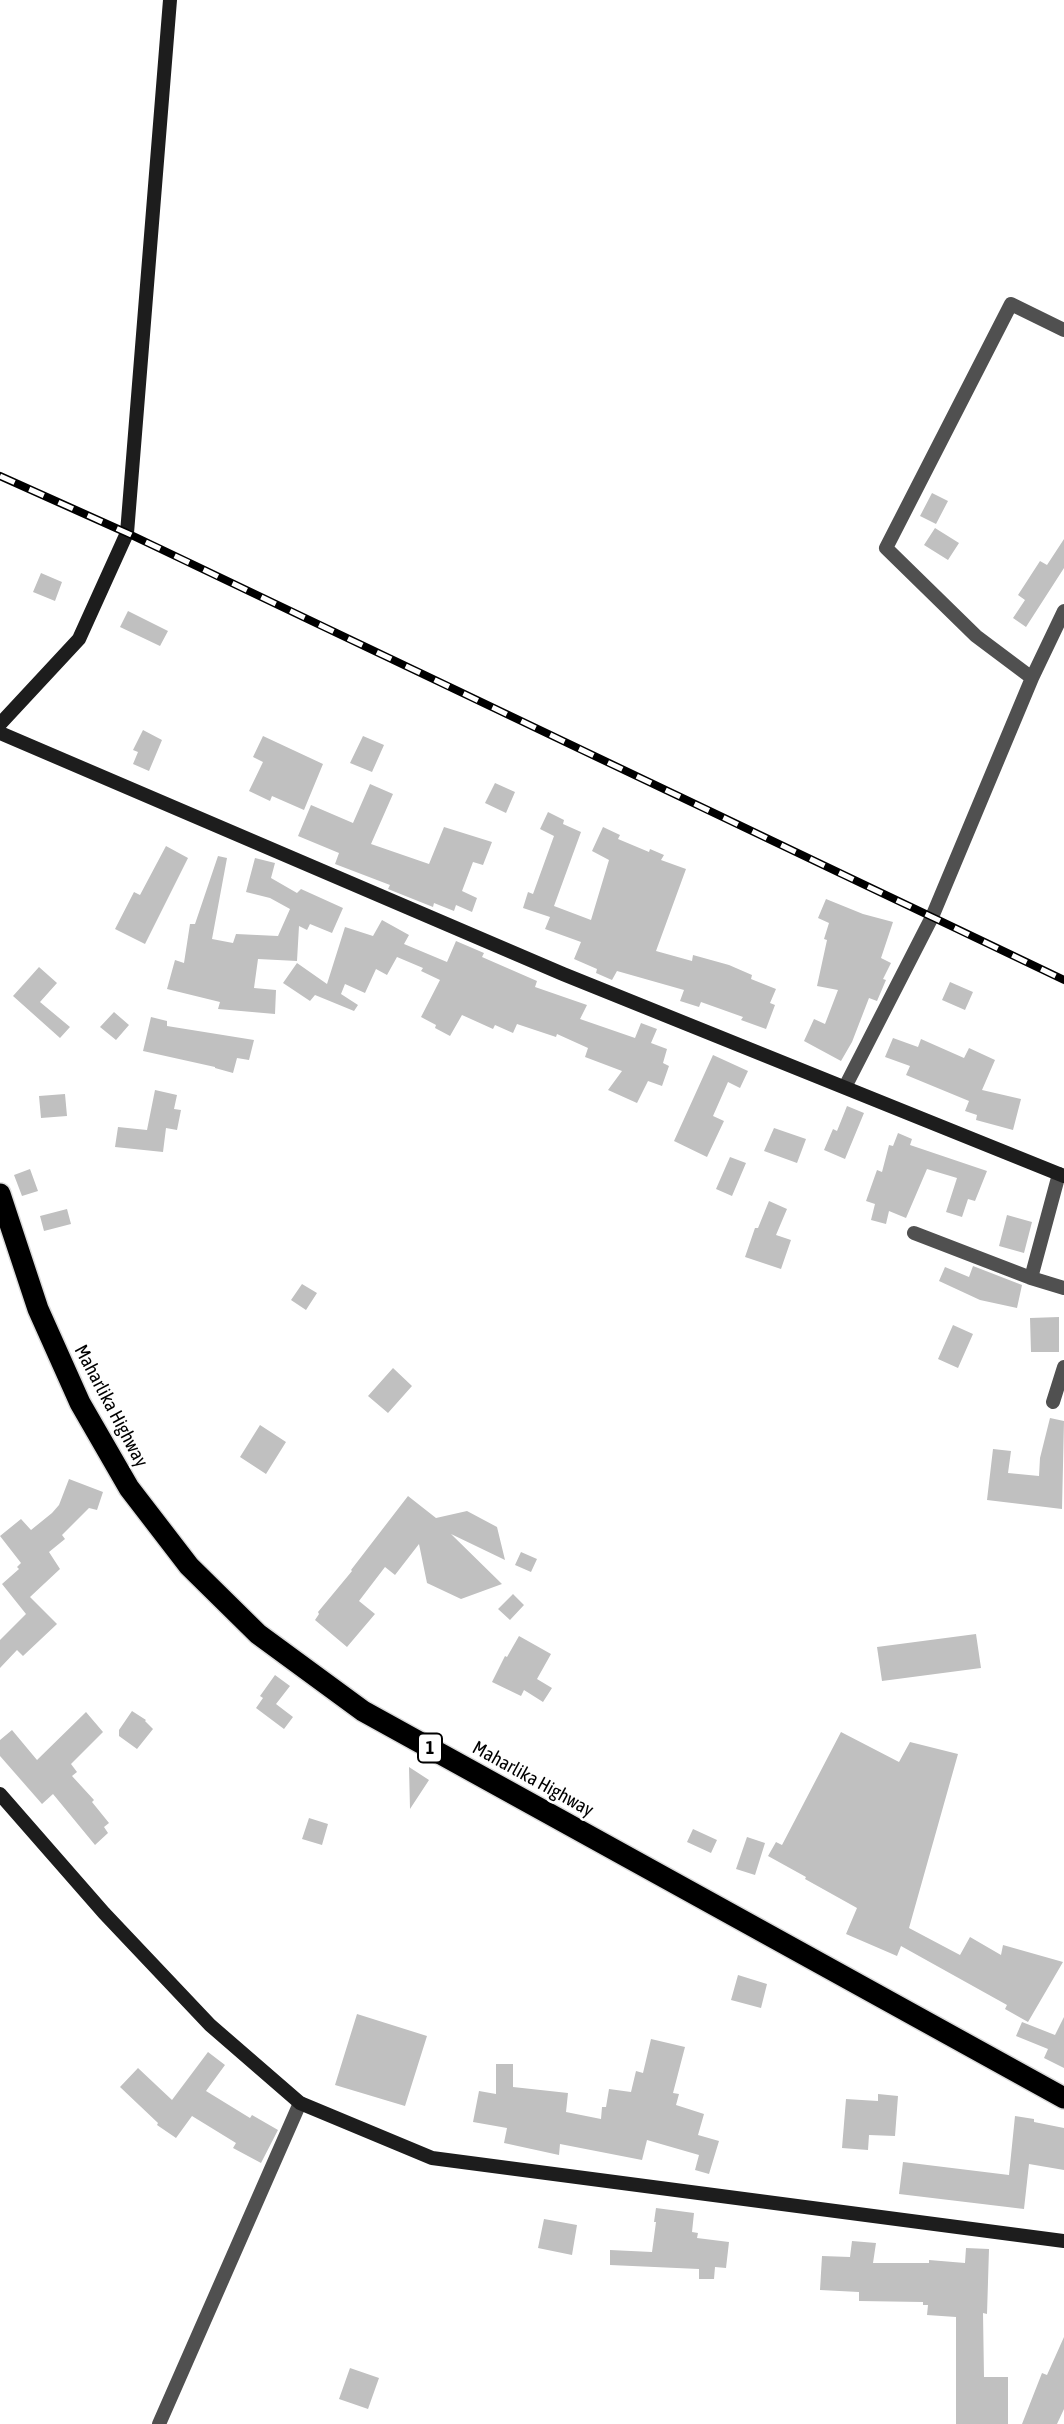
<!DOCTYPE html>
<html>
<head>
<meta charset="utf-8">
<style>
	body { margin:0 }
	canvas { display:block; background:#fff }
</style>
</head>
<body>
<canvas width="1064" height="2424"></canvas>
<script>
const ctx = document.querySelector('canvas').getContext('2d');
ctx.lineJoin = 'round';
function fill(path, color) { ctx.fillStyle = color; ctx.fill(path, 'evenodd'); }
function stroke(path, color, width, dash) { ctx.strokeStyle = color; ctx.lineWidth = width; ctx.lineCap = dash ? 'butt' : 'round'; ctx.setLineDash(dash || []); ctx.stroke(path); }
function drawText(font, color, halo, rows, align = 'center') {
  ctx.font = font + ' "Asap Condensed",sans-serif'; ctx.lineWidth = 5; ctx.setLineDash([]); ctx.textBaseline = 'middle'; ctx.strokeStyle = halo; ctx.fillStyle = color; for (const [text, x, y, turn = 0] of rows) {
    ctx.save(); ctx.translate(x, y); ctx.rotate((+turn || 0) * Math.PI / 180); ctx.textAlign = isNaN(turn) ? turn : align; if (halo) ctx.strokeText(text, 0, 0); ctx.fillText(text, 0, 0); ctx.restore();
  }
}
const building = new Path2D(`
	M932,493L948,501L936,524L920,516Z
	M935,528L959,543L948,560L924,545Z
	M1064,539V568L1026,627L1013,618L1025,600L1018,595L1040,561L1047,565Z
	M41,573L62,582L55,601L33,592Z
	M128,611L168,631L160,646L120,627Z
	M143,730L162,740L149,771L133,764L138,752L133,750Z
	M263,736L323,764L304,810L272,796L270,801L249,791L263,762L253,757Z
	M363,736L384,745L372,772L350,763Z
	M495,783L515,792L506,813L485,803Z
	M370,784L393,794L371,844L429,864L444,827L492,842L483,865L473,862L462,891L477,898L472,912L456,905L454,911L434,903L433,907L388,889L390,885L335,864L339,853L298,836L311,805L353,823Z
	M548,812L564,820L563,824L581,832L554,906L591,920L609,860L592,851L603,827L620,835L618,839L649,852L650,849L664,855L661,860L686,869L656,951L692,961L693,955L729,965L752,975L751,979L776,989L770,1003L775,1005L766,1029L741,1020L743,1017L701,1002L699,1007L680,1001L684,990L617,971L612,980L596,973L597,969L574,959L581,942L545,929L550,917L523,908L528,892L533,894L554,836L540,829Z
	M166,846L188,858L145,944L115,929L134,892L140,895Z
	M218,856L227,858L212,939L233,943L236,934L278,936L290,909L270,898L246,892L255,858L275,863L271,878L297,893L301,889L343,908L332,933L310,924L307,930L299,926L297,961L258,959L254,988L276,990L275,1014L218,1009L220,1002L167,989L175,960L184,963L190,924H195Z
	M826,899L863,914L893,922L881,958L891,963L883,979L886,980L877,1001L869,998L852,1042L841,1061L804,1041L814,1019L825,1024L838,990L817,986L827,940L824,939L829,923L818,918Z
	M382,920L409,935L404,944L447,962L456,941L484,953L482,957L537,981L535,987L587,1005L580,1019L635,1038L641,1023L657,1029L651,1043L667,1049L663,1063L669,1066L662,1086L648,1081L637,1103L608,1090L622,1071L585,1057L588,1048L557,1034L556,1037L517,1024L513,1033L495,1025L493,1029L462,1015L450,1036L435,1028L436,1025L421,1017L440,980L421,971L423,968L397,957L387,975L376,969L365,993L345,984L341,994L358,1005L354,1011L315,995L310,1001L283,983L297,963L327,984L345,927L373,936Z
	M39,967L57,983L40,1002L70,1027L60,1038L13,996Z
	M950,982L973,992L965,1010L942,1000Z
	M114,1012L129,1025L116,1040L100,1027Z
	M151,1017L167,1021V1026L254,1040L249,1060L237,1058L233,1073L215,1068V1067L143,1051Z
	M893,1038L918,1047L921,1039L964,1058L969,1048L995,1060L982,1090L1021,1099L1013,1130L976,1120L977,1115L965,1111L969,1101L906,1075L910,1066L885,1057Z
	M713,1055L748,1071L740,1088L728,1082L713,1116L724,1121L707,1157L674,1141Z
	M155,1090L177,1095L174,1109L181,1110L177,1130L166,1128L163,1152L115,1147L118,1127L147,1130Z
	M65,1094L67,1116L41,1118L39,1096Z
	M847,1106L864,1113L845,1159L824,1150L833,1129L837,1131Z
	M774,1128L806,1139L797,1163L764,1151Z
	M898,1133L912,1139L910,1145L987,1171L975,1201L968,1199L962,1217L946,1212L957,1178L927,1169L906,1218L889,1211L886,1224L871,1220L875,1204L866,1201L877,1170L882,1172L889,1145L893,1146Z
	M730,1157L746,1163L732,1196L716,1189Z
	M30,1169L38,1191L22,1196L14,1175Z
	M769,1201L787,1209L776,1235L791,1240L781,1269L745,1257L755,1228H758Z
	M67,1209L71,1224L44,1231L40,1216Z
	M1007,1215L1032,1222L1024,1253L999,1246Z
	M973,1266L1022,1285L1017,1308L980,1300L939,1281L945,1267L969,1277Z
	M302,1284L317,1293L306,1310L291,1300Z
	M1059,1317V1352H1031L1030,1318Z
	M953,1325L973,1334L958,1368L938,1359Z
	M393,1368L412,1386L388,1413L368,1396Z
	M1050,1418L1064,1421L1062,1509L987,1500L993,1449L1011,1451L1008,1473L1039,1476L1040,1458Z
	M260,1425L286,1442L266,1474L240,1457Z
	M69,1479L103,1492L97,1510L89,1508L62,1535L65,1539L49,1552L60,1569L30,1597L57,1624L23,1656L17,1650L0,1668V1640L26,1614L2,1584L19,1569L17,1567L21,1563L0,1536L21,1519L31,1530L52,1513L59,1505Z
	M408,1496L436,1518L467,1511L497,1527L505,1560L451,1534L502,1584L461,1599L427,1583L419,1544L395,1575L385,1567L359,1601L375,1614L347,1647L315,1620L319,1614L318,1612L352,1571L351,1570Z
	M521,1552L537,1559L531,1572L515,1565Z
	M513,1594L524,1605L510,1620L498,1609Z
	M976,1634L981,1668L882,1681L877,1647Z
	M519,1636L551,1654L537,1679L552,1688L543,1702L524,1690L521,1696L492,1682L505,1656L507,1657Z
	M275,1675L290,1686L276,1704L293,1717L284,1729L256,1708L263,1698L260,1696Z
	M132,1711L146,1720L145,1721L153,1729L137,1749L119,1736V1730Z
	M86,1712L103,1732L71,1764L77,1772L72,1776L94,1800L92,1802L109,1823L104,1827L108,1833L95,1845L53,1794L42,1804L0,1756V1740L12,1730L37,1760Z
	M841,1732L899,1762L910,1742L958,1754L909,1928L960,1955L970,1937L1001,1955L1003,1945L1063,1962L1028,2022L1005,2009L1007,2005L901,1946L897,1956L846,1934L857,1908L805,1879L806,1877L768,1856L776,1842L782,1845Z
	M409,1767L429,1780L410,1809Z
	M309,1818L328,1824L322,1845L302,1839Z
	M693,1829L717,1840L711,1853L687,1842Z
	M747,1837L765,1843L755,1875L736,1869Z
	M738,1975L767,1984L761,2008L731,2000Z
	M357,2014L427,2036L405,2106L335,2085Z
	M1064,2017V2068L1044,2058L1048,2049L1016,2036L1022,2022L1055,2035Z
	M651,2039L685,2047L673,2093L679,2094L676,2105L704,2114L698,2135L719,2141L709,2174L695,2170L699,2155L647,2140L642,2160L560,2144L559,2155L504,2143L507,2128L473,2122L479,2091L496,2094V2064H513V2087L568,2093L566,2112L601,2119L602,2107H606L609,2089L631,2092L636,2071L643,2073Z
	M208,2052L225,2065L206,2091L250,2118L252,2115L278,2130L261,2163L233,2148L236,2143L192,2116L176,2138L157,2125L158,2123L120,2087L138,2068L172,2100Z
	M878,2094L898,2096L895,2136L869,2135L868,2150L842,2148L846,2099L878,2101Z
	M1015,2116L1034,2119V2122L1064,2128V2170L1029,2164L1024,2209L899,2194L903,2162L1009,2175Z
	M656,2208L694,2213L692,2232L698,2233L697,2238L729,2242L726,2268L715,2267L714,2279H699V2269L610,2265V2250L652,2252L656,2222H654Z
	M544,2219L577,2225L572,2255L538,2248Z
	M852,2241L876,2243L873,2263H929V2260L965,2263L966,2248L989,2249L987,2314L983,2313L984,2377H1008V2424H956V2317L927,2315L928,2305H923V2302L859,2301V2292L820,2290L822,2256L850,2257Z
	M1064,2337V2409L1057,2424H1022L1042,2373L1047,2375Z
	M350,2368L379,2378L368,2409L339,2399Z`);
const street = new Path2D(`
	M1064,330L1011,304L886,548L976,636L1032,678L1064,611
	M845,1087L932,917L1032,678
	M1059,1174L1031,1278L1064,1288
	M914,1233L1031,1278
	M1053,1402L1064,1367
	M159,2424L300,2103`);
const secondary = new Path2D(`
	M0,724L79,639L127,533L170,0
	M0,733L563,974L1064,1176
	M0,1794L104,1913L210,2025L300,2103L432,2158L1064,2241`);
const highway = new Path2D(`
	M0,1194L38,1309L80,1403L129,1488L189,1566L258,1634L363,1711L1064,2098`);
const rail = new Path2D(`
	M0,476L127,533L1064,980`);
const shields = [
	[430,1748,24]
];
const shieldNames = [
	["1",430,1748]
];
const streetNames = [
	["Maharlika Highway",111,1406,62],
	["Maharlika Highway",533,1779,29]
];
fill(building, '#c0c0c0');
stroke(highway, '#dbdbdb', 24);
stroke(street, '#505050', 14);
stroke(secondary, '#1d1d1d', 14);
stroke(highway, '#000', 21);
stroke(rail, '#000', 8);
stroke(rail, '#fff', 5, [16]);
for (const [x, y, w] of shields) { const box = new Path2D(); box.roundRect(x - w / 2, y - 14.5, w, 29, 5); ctx.fillStyle = '#fff'; ctx.fill(box); stroke(box, '#000', 2); }
drawText('bold 18px', '#000', null, shieldNames);
drawText('19px', '#000', '#fff', streetNames);
</script>
</body>
</html>
